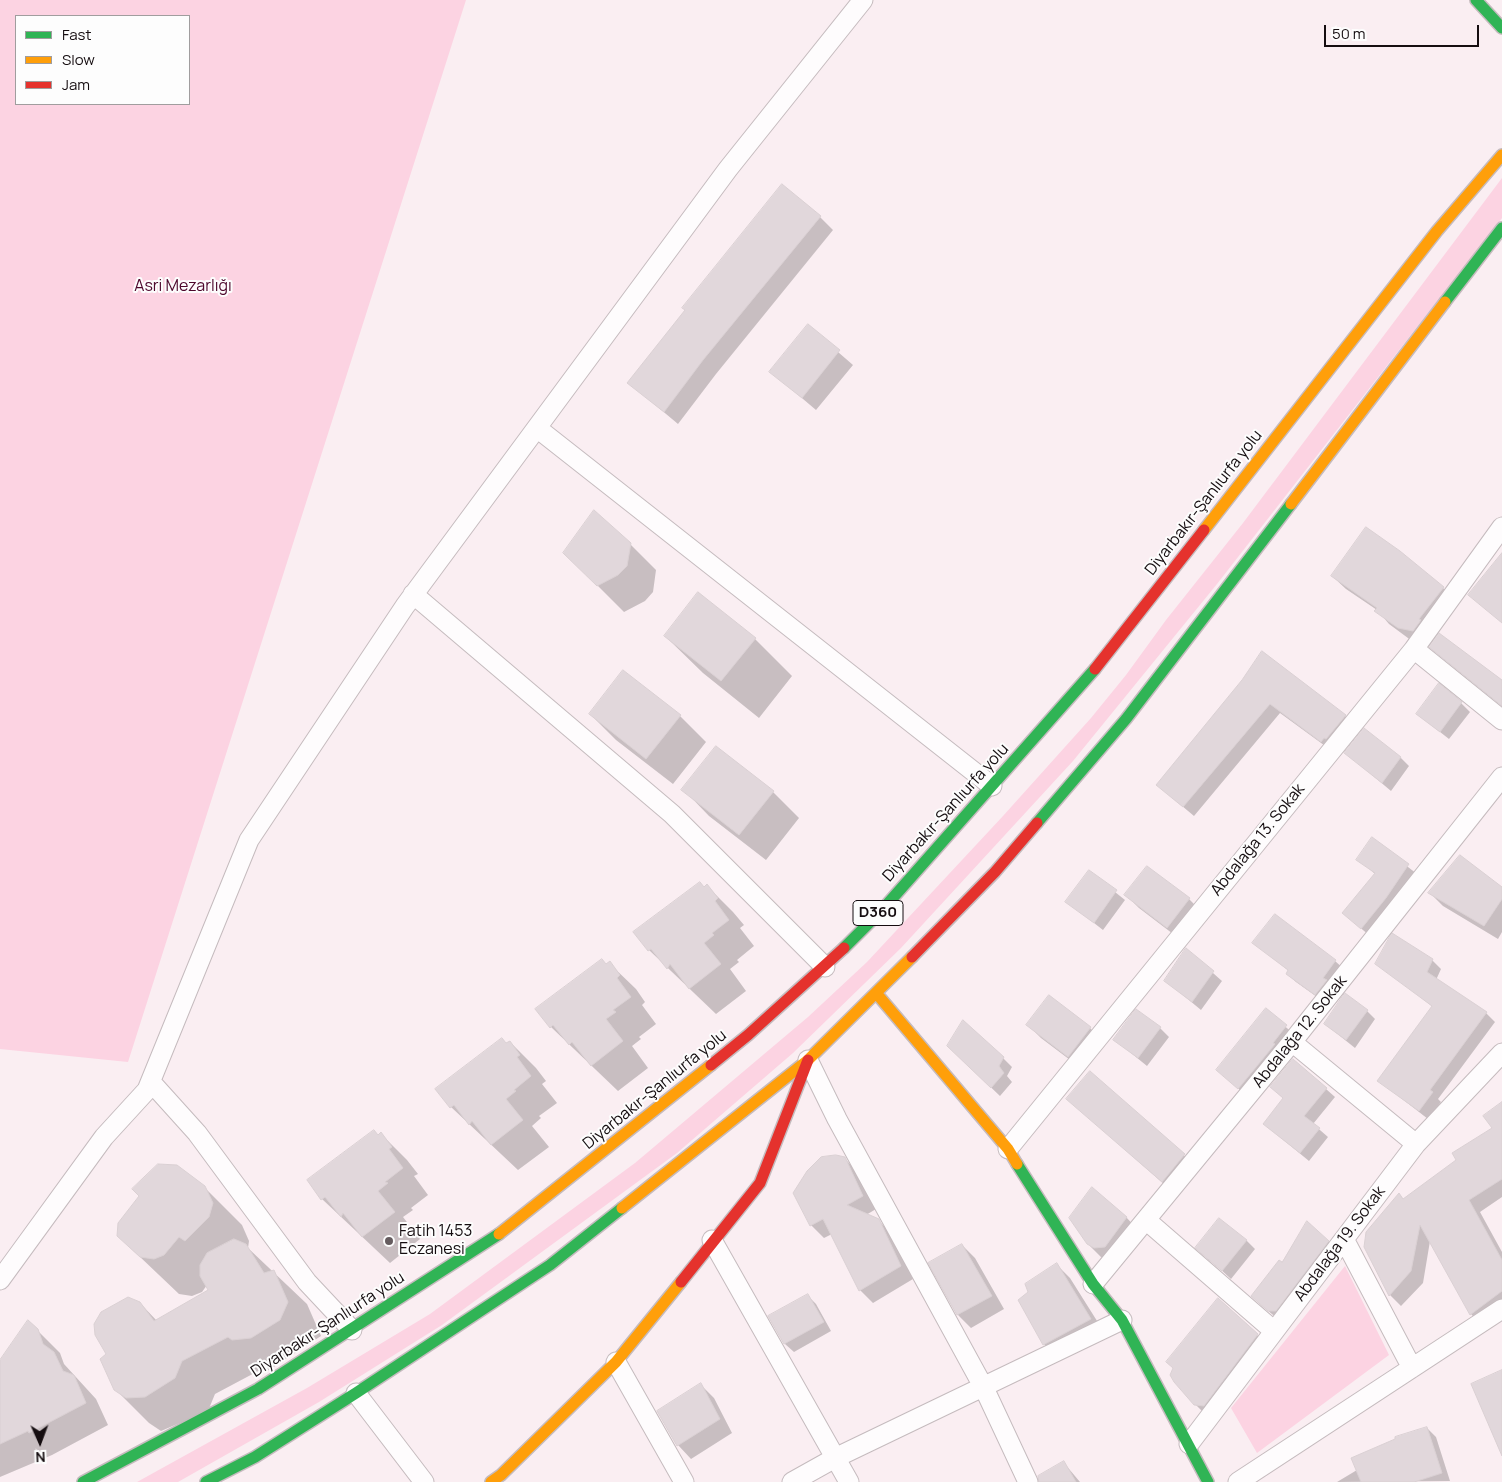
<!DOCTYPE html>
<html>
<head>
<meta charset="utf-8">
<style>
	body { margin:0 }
	#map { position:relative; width:1502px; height:1482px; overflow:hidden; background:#faeef2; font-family:Manrope,sans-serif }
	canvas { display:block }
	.legend { position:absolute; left:15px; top:15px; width:175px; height:90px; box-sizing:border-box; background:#fdfdfd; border:1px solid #a09d9e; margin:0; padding:6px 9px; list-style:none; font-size:15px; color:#150d10 }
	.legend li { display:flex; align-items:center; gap:10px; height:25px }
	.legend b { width:25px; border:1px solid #a09d9e }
	.north { position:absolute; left:15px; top:1417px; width:50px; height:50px; -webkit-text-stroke:4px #fdfdfd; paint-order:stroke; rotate:178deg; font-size:14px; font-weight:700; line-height:20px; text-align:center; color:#150d10 }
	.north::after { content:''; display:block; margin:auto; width:18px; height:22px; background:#150d10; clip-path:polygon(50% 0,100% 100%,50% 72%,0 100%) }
	.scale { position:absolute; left:1324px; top:25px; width:155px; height:22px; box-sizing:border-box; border:2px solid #150d10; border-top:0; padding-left:6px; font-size:15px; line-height:18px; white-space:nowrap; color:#150d10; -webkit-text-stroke:4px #fdfdfd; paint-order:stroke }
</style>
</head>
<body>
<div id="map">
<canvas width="1502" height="1482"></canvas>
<ul class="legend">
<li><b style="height:6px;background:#30b455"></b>Fast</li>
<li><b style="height:6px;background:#ff9f0a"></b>Slow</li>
<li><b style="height:6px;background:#e5322d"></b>Jam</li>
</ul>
<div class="north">N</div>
<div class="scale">50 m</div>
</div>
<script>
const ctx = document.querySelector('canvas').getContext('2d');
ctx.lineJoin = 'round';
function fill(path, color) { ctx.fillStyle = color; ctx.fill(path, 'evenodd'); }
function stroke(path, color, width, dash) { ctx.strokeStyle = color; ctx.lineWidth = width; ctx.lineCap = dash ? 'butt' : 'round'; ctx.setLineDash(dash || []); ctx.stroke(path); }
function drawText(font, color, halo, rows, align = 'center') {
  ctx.font = font + ' Manrope,sans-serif'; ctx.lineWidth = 4; ctx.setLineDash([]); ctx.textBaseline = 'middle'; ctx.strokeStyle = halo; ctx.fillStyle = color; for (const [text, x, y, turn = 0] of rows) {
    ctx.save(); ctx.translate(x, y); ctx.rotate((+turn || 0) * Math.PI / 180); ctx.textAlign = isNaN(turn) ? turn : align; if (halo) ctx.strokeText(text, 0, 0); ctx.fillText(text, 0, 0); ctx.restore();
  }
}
const green = new Path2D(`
	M0,0H466L128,1062L0,1049ZM189,16V104H16V16Z
	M1502,178V218L1217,584L1073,761L901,948L793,1053L677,1153L442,1325L319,1402L178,1482H137L307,1388L430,1314L635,1163L808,1017L867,962L1003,816L1091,718L1126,675L1166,620L1243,523Z
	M1345,1266L1389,1355L1257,1453L1231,1408Z`);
const shadow = new Path2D(`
	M820,217L833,230L716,374L678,424L629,383Z
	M808,326L853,365L816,410L770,371Z
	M630,544L656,570L653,592L645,601L624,612L565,553Z
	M1332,576L1443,588L1456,601L1412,641L1389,624L1377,610L1346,589Z
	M665,636L755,639L792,676L759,718L703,673Z
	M623,672L680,716L706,742L673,784L616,740L590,714Z
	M1243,681L1345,716L1355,726L1332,751L1280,713L1194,816L1157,785Z
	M1461,703L1470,712L1449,739L1417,714Z
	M1346,753L1400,757L1409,766L1391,791Z
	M683,789L773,792L799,818L766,860L709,816Z
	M1372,839L1417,874L1370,936L1343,913L1375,874L1358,859Z
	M1147,867L1189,899L1203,913L1181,940L1139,908L1126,895Z
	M1090,872L1125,900L1103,930L1067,902Z
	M707,886L733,912L744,925L740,928L754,946L737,960L739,962L730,969L746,991L716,1014L649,950Z
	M1502,888V932L1498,939L1443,906L1430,893Z
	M1254,943L1335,961L1344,969L1324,1002L1296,982L1287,974L1289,971Z
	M1187,950L1222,981L1201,1010L1166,981Z
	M1432,960L1441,969L1436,980L1486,1013L1495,1022L1438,1099L1441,1102L1428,1119L1379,1081L1433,1007L1377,963Z
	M609,963L636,989L645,1002L642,1005L656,1024L639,1037L641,1039L632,1046L648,1068L618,1091L551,1027Z
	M1266,1010L1295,1035L1248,1097L1226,1078Z
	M1367,1011L1375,1019L1355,1048L1325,1024Z
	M1028,1025L1090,1028L1103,1041L1082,1069L1041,1038Z
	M1160,1028L1169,1037L1147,1066L1115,1040Z
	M510,1042L536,1068L546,1081L542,1084L557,1103L539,1116L541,1118L532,1126L549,1147L518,1170L451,1107Z
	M957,1055L1003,1058L1012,1067L1007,1076L1012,1082L1000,1096Z
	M1090,1073L1196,1166L1174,1193L1068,1099Z
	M1271,1087L1326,1089L1335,1097L1313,1124L1328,1137L1309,1161L1264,1124L1284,1099Z
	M1502,1104V1197L1480,1212L1502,1252V1311L1482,1326L1471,1314L1430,1241L1423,1283L1401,1306L1390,1295L1365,1247L1399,1194L1404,1200L1458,1160L1493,1128Z
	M381,1134L407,1160L418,1174L414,1176L428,1195L411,1208L413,1210L403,1217L420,1239L390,1263L322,1199Z
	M844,1158L858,1172L876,1209L866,1215L878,1220L892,1234L913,1279L873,1303L860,1290L832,1234L824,1238L811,1225Z
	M204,1187L242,1225L249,1241L248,1248L307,1304L321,1336L266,1372L262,1369L215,1394L208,1411L161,1431L149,1423L115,1389L108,1355L140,1303L157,1321L210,1290L207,1285L202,1292L192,1296L179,1294L118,1236Z
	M1126,1217L1139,1231L1109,1261L1101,1257L1088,1244Z
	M1246,1240L1255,1249L1231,1279L1206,1256Z
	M1328,1241L1337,1250L1278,1319L1261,1305L1282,1264Z
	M962,1245L975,1258L1004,1309L971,1328L958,1315L930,1263Z
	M1057,1265L1070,1278L1104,1332L1058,1358L1044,1344L1020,1300Z
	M808,1296L816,1304L831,1331L794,1352L785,1344L770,1316Z
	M37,1330L60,1353L64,1364L96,1399L108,1425L52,1455L0,1477V1362Z
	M1257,1335L1270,1348L1209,1418L1195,1404Z
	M701,1385L714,1398L732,1433L691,1459L678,1445Z
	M1427,1428L1436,1437L1450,1481L1337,1482Z
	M1064,1463L1080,1482H1040Z`);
const building = new Path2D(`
	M782,184L821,216L703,360L664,412L627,383L685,310L682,308Z
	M808,324L840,350L802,398L769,372Z
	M594,510L631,543L627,566L618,575L597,586L563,553Z
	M1366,527L1400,551L1444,587L1419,619L1421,620L1413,631L1398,628L1374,611L1377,608L1331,576Z
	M1502,553V623L1468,595Z
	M698,592L756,638L721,681L664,636Z
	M1439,633L1502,680V706L1429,647Z
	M1262,651L1346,715L1326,739L1324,738L1321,742L1270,704L1183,807L1156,785L1242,680Z
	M623,670L681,715L646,759L589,714Z
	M1439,683L1462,702L1440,732L1416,714Z
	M1364,728L1401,757L1382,783L1344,753Z
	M716,746L774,791L739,835L681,790Z
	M1372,837L1409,864L1386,898L1361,929L1342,913L1375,873L1356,860Z
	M1460,855L1502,887V899L1484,926L1428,893Z
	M1147,866L1190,898L1167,928L1124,895Z
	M1089,870L1117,890L1094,923L1065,902Z
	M700,882L704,887L707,884L718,898L715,901L729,920L712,933L714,935L704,943L721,964L689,989L670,964L667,969L651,949L648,951L633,932Z
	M1275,914L1336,960L1323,978L1327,980L1315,995L1286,974L1288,970L1252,943Z
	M1392,933L1433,959L1427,972L1487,1012L1430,1090L1433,1092L1419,1111L1377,1081L1432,1006L1375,964Z
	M1186,948L1214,971L1192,1002L1164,981Z
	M602,959L606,964L610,961L620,975L617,978L631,997L613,1010L616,1012L606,1019L623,1041L591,1066L572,1042L569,1045L553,1025L550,1028L535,1009Z
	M1345,993L1368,1010L1346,1040L1324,1024Z
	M1049,995L1091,1027L1068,1057L1026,1025Z
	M1266,1008L1287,1025L1273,1043L1275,1044L1238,1089L1216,1070Z
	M1136,1009L1161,1027L1138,1058L1113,1040Z
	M963,1020L1004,1057L999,1066L1004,1073L991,1088L947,1046Z
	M502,1038L506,1043L510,1041L520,1055L517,1057L531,1076L514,1090L516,1091L506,1099L523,1120L491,1145L472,1121L469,1125L454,1105L450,1108L435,1089Z
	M1293,1059L1327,1088L1304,1116L1320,1128L1300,1153L1263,1124L1283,1098L1270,1087Z
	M1090,1071L1185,1154L1162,1182L1066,1099Z
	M1502,1102V1179L1469,1200L1502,1260V1291L1470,1315L1420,1225L1411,1271L1389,1296L1364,1247L1366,1232L1399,1193L1403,1199L1456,1160L1452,1153L1492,1128L1483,1116Z
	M374,1130L378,1135L381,1132L392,1147L389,1149L403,1168L385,1182L388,1183L378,1191L395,1212L362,1237L343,1213L341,1217L325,1197L321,1200L307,1180Z
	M836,1155L845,1157L863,1196L847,1205L879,1219L901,1266L859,1291L823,1219L810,1226L793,1193L807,1171L821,1157Z
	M158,1164L177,1165L205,1186L213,1203L209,1217L185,1241L179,1237L164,1255L154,1259L140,1257L117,1236L118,1223L139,1196L132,1189Z
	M1092,1187L1127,1217L1105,1247L1094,1248L1087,1244L1069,1218Z
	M1219,1218L1247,1240L1222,1271L1195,1248Z
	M1307,1221L1329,1241L1276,1311H1268L1251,1296L1279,1260L1282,1262Z
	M234,1239L246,1244L264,1273L274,1270L288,1302L280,1320L251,1338L232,1340L228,1337L182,1361L175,1378L145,1397L126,1398L114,1390L100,1359L106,1354L95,1335L94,1324L101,1312L128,1297L140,1302L154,1321L208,1290L200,1276V1265L207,1253Z
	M962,1244L992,1296L957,1315L928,1263Z
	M1057,1263L1091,1319L1043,1345L1018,1300L1028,1292L1025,1284Z
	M808,1294L824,1322L784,1344L768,1316Z
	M1218,1298L1258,1334L1204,1406L1194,1405L1174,1382L1170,1375L1173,1368L1166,1362Z
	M28,1320L38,1329L43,1344L54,1352L63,1371L74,1375L86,1403L29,1433L28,1431L0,1444V1360Z
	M1502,1370V1456L1471,1384Z
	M701,1383L720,1419L677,1446L657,1411Z
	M1427,1427L1442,1473L1414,1482H1361L1351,1458L1395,1439V1437Z
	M1064,1461L1076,1482H1039L1038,1476Z`);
const street = new Path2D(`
	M537,428L992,786
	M413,594L672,814L825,967
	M1414,649L1502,720
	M1292,1042L1416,1144
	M808,1060L837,1119L984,1388L1028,1482
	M151,1082L197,1133L307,1282L352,1330
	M1008,1149L1414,649L1502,527
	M1146,1220L1274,1331
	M1344,1239L1412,1368
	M712,1240L849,1482
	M0,1280L104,1137L147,1090L249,840L405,606L728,169L863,0
	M1093,1284L1292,1042L1502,777
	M616,1362L684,1482
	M356,1393L424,1482
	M1189,1444L1416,1144L1502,1053
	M792,1482L835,1458L1122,1320
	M1238,1482L1502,1309`);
const fast = new Path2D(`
	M1476,0L1502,28
	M1445,302L1502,228
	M1037,823L1126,719L1291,504
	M844,948L883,909L1095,669
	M1017,1164L1093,1284L1122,1320L1208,1482
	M83,1482L258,1389L499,1234
	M206,1482L255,1457L356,1393L550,1265L622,1208`);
const slow = new Path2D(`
	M1291,504L1445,302
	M1204,530L1437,231L1502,155
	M877,994L1008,1149L1017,1164
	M622,1208L808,1060L912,957
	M499,1234L711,1065
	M491,1482L501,1475L616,1362L681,1282`);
const jam = new Path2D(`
	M1095,669L1204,530
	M912,957L995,872L1037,823
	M711,1065L748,1035L844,948
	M681,1282L760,1183L808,1060`);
const markers = [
	[389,1241,5,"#655c5f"]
];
const shields = [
	[878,913,50]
];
const shieldNames = [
	["D360",878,913]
];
const parkNames = [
	["Asri Mezarlığı",183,287]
];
const streetNames = [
	["Diyarbakır-Şanlıurfa yolu",1204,503,-52],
	["Diyarbakır-Şanlıurfa yolu",946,813,-48],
	["Abdalağa 13. Sokak",1258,840,-51],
	["Abdalağa 12. Sokak",1300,1032,-51],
	["Diyarbakır-Şanlıurfa yolu",655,1090,-39],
	["Abdalağa 19. Sokak",1340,1244,-53],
	["Diyarbakır-Şanlıurfa yolu",328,1325,-33]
];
const poiNames = [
	["Fatih 1453",399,1232],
	["Eczanesi",399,1250]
];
fill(green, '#fcd3e2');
fill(shadow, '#0003');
fill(building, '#e1d7db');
stroke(building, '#dad0d3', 1);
stroke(street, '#c5bbbe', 21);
stroke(fast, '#c5bbbe', 14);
stroke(slow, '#c5bbbe', 14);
stroke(jam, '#c5bbbe', 14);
stroke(street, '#fefcfd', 19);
stroke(fast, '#30b455', 11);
stroke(slow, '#ff9f0a', 11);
stroke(jam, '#e5322d', 11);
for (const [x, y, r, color] of markers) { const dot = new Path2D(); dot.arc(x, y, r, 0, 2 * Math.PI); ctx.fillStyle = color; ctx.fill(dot); stroke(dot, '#fdfdfd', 2); }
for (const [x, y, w] of shields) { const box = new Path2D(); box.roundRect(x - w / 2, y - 12.5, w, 25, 4); ctx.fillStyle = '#fdfdfd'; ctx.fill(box); stroke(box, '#150d10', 1); }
drawText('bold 15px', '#150d10', null, shieldNames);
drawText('16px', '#4d072c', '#fdfdfd', parkNames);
drawText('16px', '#150d10', '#fdfdfd', streetNames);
drawText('16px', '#150d10', '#fdfdfd', poiNames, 'left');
</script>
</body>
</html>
